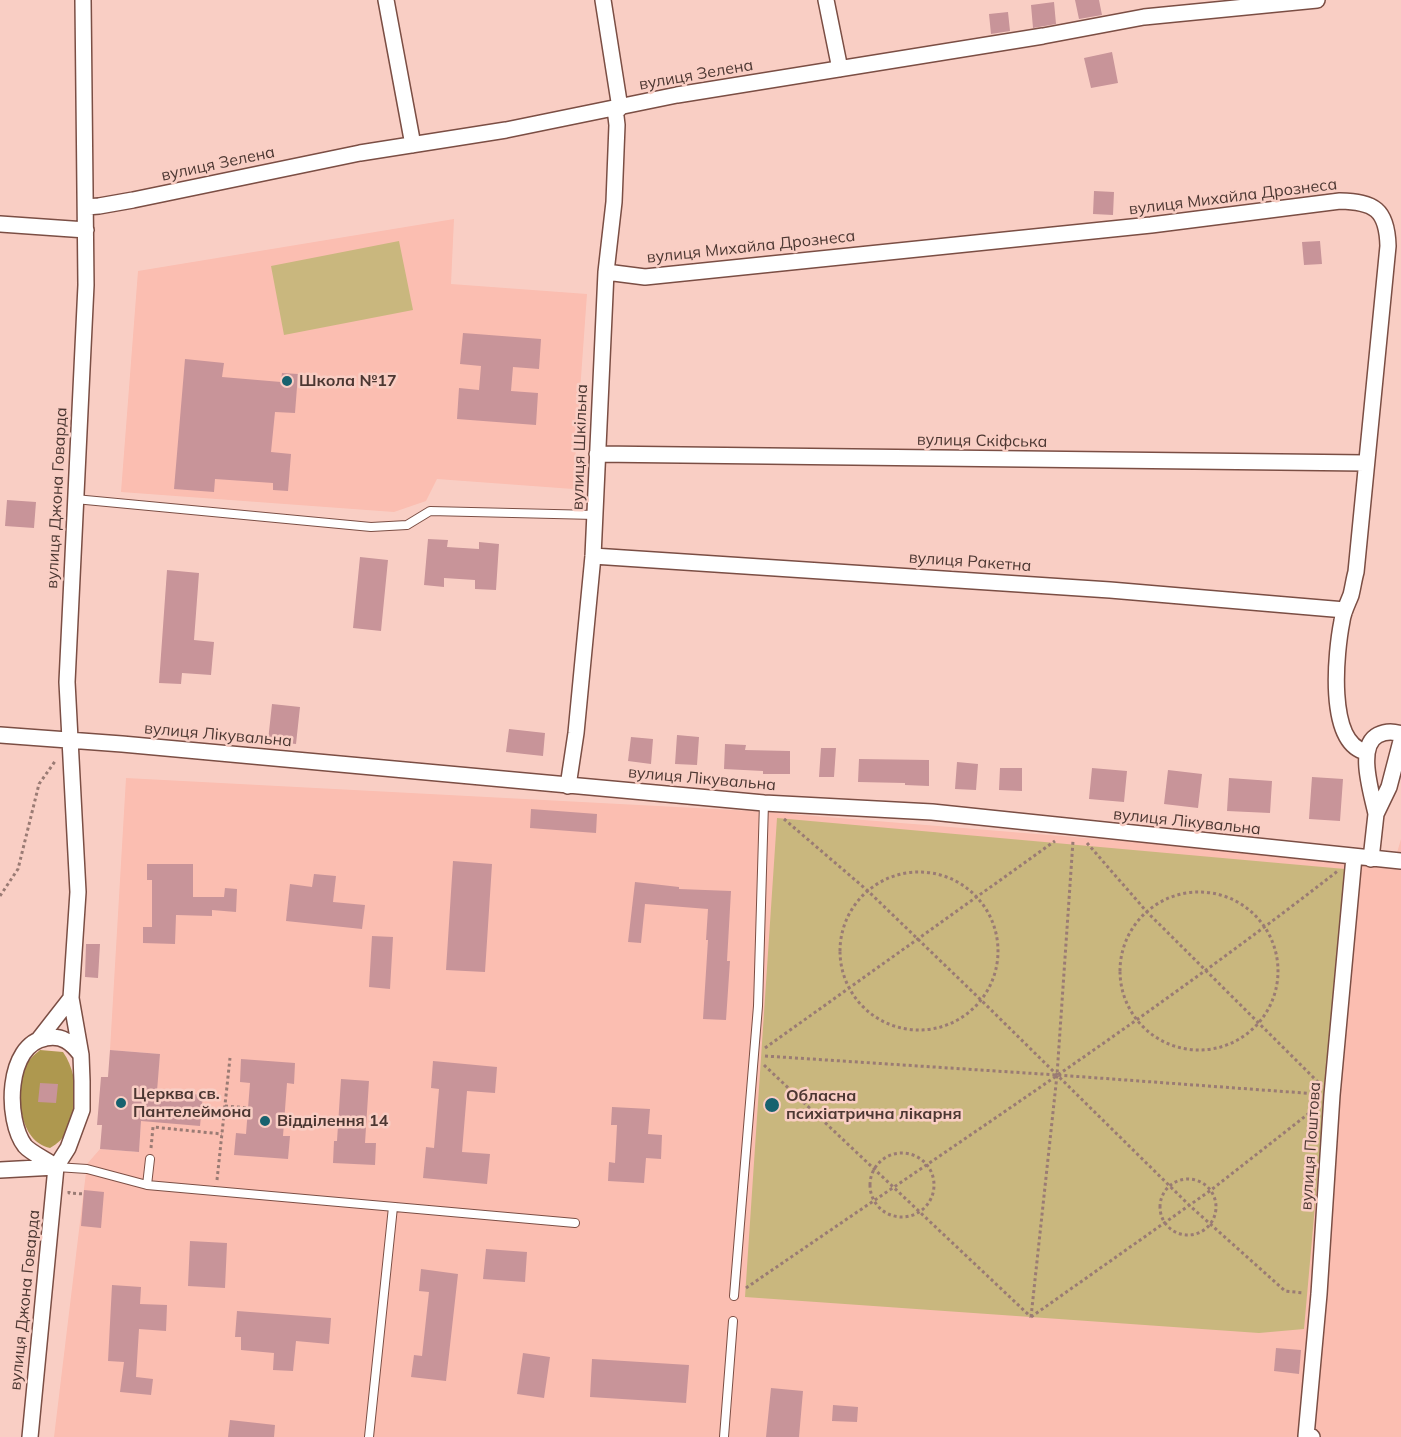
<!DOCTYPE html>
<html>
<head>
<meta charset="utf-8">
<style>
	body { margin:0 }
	canvas { display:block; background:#f9cec4 }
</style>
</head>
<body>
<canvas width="1401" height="1437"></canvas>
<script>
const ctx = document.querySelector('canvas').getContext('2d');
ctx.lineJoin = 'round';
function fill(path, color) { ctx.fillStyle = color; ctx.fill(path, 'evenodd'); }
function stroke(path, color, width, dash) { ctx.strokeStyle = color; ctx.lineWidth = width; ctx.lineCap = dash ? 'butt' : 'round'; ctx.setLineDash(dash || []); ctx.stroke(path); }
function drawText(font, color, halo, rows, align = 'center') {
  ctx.font = font + ' Mulish,sans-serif'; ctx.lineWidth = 5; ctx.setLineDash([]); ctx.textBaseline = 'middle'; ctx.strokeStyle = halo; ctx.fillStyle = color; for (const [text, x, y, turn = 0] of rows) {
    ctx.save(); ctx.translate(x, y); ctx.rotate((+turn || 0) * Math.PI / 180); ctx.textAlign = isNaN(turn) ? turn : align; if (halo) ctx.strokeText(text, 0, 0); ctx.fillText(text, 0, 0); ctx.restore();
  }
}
const built = new Path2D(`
	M454,219L451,284L587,294L573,489L437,479L426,501L394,512L121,492L138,271Z
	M126,778L753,811L1394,863L1401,839V1437H54L87,1164L100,1149L139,1152L141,1121L158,1074L160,1054L110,1050Z`);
const green = new Path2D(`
	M399,241L413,310L284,335L271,266Z
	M777,818L1345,869L1304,1329L1259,1333L745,1297Z`);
const forest = new Path2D(`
	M40,1050L63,1052C82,1079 81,1132 50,1148C18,1141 16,1093 25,1068C28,1060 34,1055 40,1050Z`);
const building = new Path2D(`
	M1075,0H1099L1102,15L1079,19Z
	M1054,2L1056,24L1033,28L1031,5Z
	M1008,12L1010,31L991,34L989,14Z
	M1112,52L1118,83L1091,88L1084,58Z
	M1094,191L1114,192L1113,215L1093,214Z
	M1320,241L1322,264L1304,265L1302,242Z
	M463,333L541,339L539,369L513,367L511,391L538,393L536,425L457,419L459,388L479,390L481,366L460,364Z
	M185,359L224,363L222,377L281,382L282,373L298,374L295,413L275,412L271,452L291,454L288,491L273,490V483L215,479L214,492L174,489Z
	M7,500L36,502L34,528L5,526Z
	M428,539L448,540L447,547L479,549V542L499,544L496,590L475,589V580L444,578V587L424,585Z
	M360,557L388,560L381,631L353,628Z
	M167,570L199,573L194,640L214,642L211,675L182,673L181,684L159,683Z
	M272,704L300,707L296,744L268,741Z
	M509,729L545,733L543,756L506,752Z
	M677,735L699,737L697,765L675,764Z
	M631,737L653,739L651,764L628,761Z
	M725,744L746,745L745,750L790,751V774H763V771L724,769Z
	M821,748H836L834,777H819Z
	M859,759L929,760V786L905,785V783L858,782Z
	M957,762L978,764L976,790L955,789Z
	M1000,768H1022V791L999,790Z
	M1092,768L1127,771L1124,802L1089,799Z
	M1168,770L1202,774L1198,808L1164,804Z
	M1312,777L1343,779L1340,821L1309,819Z
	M1229,778L1272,781L1270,813L1227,811Z
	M531,809L597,814L596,833L530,828Z
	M453,861L492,864L485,972L446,970Z
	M147,864H193V897H224L225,888L237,889L236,912L212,910V916L176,915L175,944L143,943V927H152V880H147Z
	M314,874L336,876L333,902L365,905L362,929L286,921L290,884L312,887Z
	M635,882L679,887V889L731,891L727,961H730L726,1020L703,1019L708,940H706L708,909L645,904L641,943L628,942Z
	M372,936L393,937L390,989L369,987Z
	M86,944H100L98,978L85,977Z
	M110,1050L160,1054L157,1091L203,1095L200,1126L141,1121L139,1152L100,1149L102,1125H97L101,1077H108Z
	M241,1059L295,1063L294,1084L287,1083L283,1136H290L288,1159L234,1155L236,1133L246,1134L250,1083L240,1082Z
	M433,1061L497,1067L495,1093L467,1091L462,1152L490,1154L487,1184L423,1178L426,1147L434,1148L439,1089L431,1088Z
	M341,1079L369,1081L365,1143H376L375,1165L333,1163L334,1141H337Z
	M40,1083L58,1084L56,1103L38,1102Z
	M612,1107L650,1109L648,1134L662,1135L661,1159L646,1158L644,1183L608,1181L609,1162L615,1163L617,1125H611Z
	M84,1190L104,1192L101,1228L81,1226Z
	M190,1241L227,1243L225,1288L188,1286Z
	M486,1249L527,1252L525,1282L483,1279Z
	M421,1269L458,1274L446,1381L411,1377L414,1355L422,1356L429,1292L419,1291Z
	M112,1285L141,1287L140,1304L167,1305L166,1331L139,1329L136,1377L153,1379L151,1395L120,1392L124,1362L108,1361Z
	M237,1311L331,1318L329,1344L296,1341L293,1371L273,1370L274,1353L241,1350V1337H235Z
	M1276,1348L1301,1350L1299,1374L1274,1371Z
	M523,1353L550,1357L544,1398L517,1394Z
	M592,1359L689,1365L686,1403L590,1397Z
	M771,1388L803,1391L799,1437H766Z
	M833,1405L858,1407L857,1422L832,1421Z
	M230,1420L275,1425L274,1437H228Z`);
const path = new Path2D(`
	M784,819L868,891L981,1000L1189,1205L1285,1291L1304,1293
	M1087,843L1147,912L1318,1082
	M840 951a79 79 0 1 1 158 0a79 79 0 1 1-158 0Z
	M1120 971a79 79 0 1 1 158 0a79 79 0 1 1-158 0Z
	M0,896L18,869L39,784L56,760
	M765,1048L1055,841
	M765,1056L1057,1075L1318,1094
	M764,1065L1031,1317
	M225,1106L248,1108
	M151,1148L153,1127L222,1134
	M870 1185a32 32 0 1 1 64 0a32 32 0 1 1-64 0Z
	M1160 1207a28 28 0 1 1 56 0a28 28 0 1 1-56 0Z
	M217,1180L230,1058
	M69,1191V1193L84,1194
	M746,1288C945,1151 1148,1019 1339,870
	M1031,1317L1057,1075L1073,841
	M1031,1317L1211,1190L1317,1107`);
const lane = new Path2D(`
	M75,499L371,527L407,525L430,511L595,515
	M56,1167L87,1169L147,1185L575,1223
	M147,1185L150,1159
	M734,1296L758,1006L764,803
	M369,1437L393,1207
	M724,1437L733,1321`);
const street = new Path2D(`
	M386,0L413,145
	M603,0L620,108
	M826,0L840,69
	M86,207L99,206L133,200L360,153L506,130L677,95L1043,36L1144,17L1317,0
	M0,224L86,230
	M606,272L645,277L1151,225L1340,201C1374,202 1387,209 1388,246L1356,572C1354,579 1353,587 1351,595C1348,603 1343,612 1342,621C1336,651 1326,743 1366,752
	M597,454L1365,463
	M593,556L1110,590L1345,610
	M0,735L122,744L764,803L932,812L1401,861
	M568,786L576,733L593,556L606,272L614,202L617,125L615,108
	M1376,814C1372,794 1356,746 1378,735C1386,731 1393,731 1401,734
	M1371,859L1376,814L1389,787L1401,741
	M39,1039L71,998
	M56,1167C49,1161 31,1153 25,1146C5,1120 6,1044 46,1038C62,1035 71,1042 81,1055
	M0,1170L56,1167
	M30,1437L56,1167L68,1148L82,1110V1081L81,1055L71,998L78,892L67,682L86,285L83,0
	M1312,1437L1306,1436L1319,1294L1332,1095L1354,857`);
const markers = [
	[287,381,6,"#17626f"],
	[121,1103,6,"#17626f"],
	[772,1105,8,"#17626f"],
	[265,1121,6,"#17626f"]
];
const streetNames = [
	["вулиця Зелена",696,75,-10],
	["вулиця Зелена",218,164,-12],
	["вулиця Михайла Дрознеса",1233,197,-7],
	["вулиця Михайла Дрознеса",751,247,-6],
	["вулиця Скіфська",982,441,1],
	["вулиця Шкільна",580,447,-88],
	["вулиця Джона Говарда",57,498,-87],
	["вулиця Ракетна",970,562,4],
	["вулиця Лікувальна",218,735,5],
	["вулиця Лікувальна",702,779,5],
	["вулиця Лікувальна",1187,822,6],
	["вулиця Поштова",1311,1146,-86],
	["вулиця Джона Говарда",25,1300,-84]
];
const poiNames = [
	["Школа №17",299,381],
	["Церква св.",133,1094],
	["Пантелеймона",133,1112],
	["Обласна",786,1096],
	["психіатрична лікарня",786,1114],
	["Відділення 14",277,1121]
];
fill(built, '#fbbeb1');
fill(green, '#c9b77e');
fill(forest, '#ae984f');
fill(building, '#c89499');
stroke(lane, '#7b4e44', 10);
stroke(street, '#7b4e44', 18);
stroke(path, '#9a7b74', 3, [3, 3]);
stroke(lane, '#fff', 8);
stroke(street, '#fff', 15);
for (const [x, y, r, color] of markers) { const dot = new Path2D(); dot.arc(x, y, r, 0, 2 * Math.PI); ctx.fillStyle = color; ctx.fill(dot); stroke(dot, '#f9cec4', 2); }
drawText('16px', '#4c3732', '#f9cec4', streetNames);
drawText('bold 16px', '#4c3732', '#f9cec4', poiNames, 'left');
</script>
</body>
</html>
